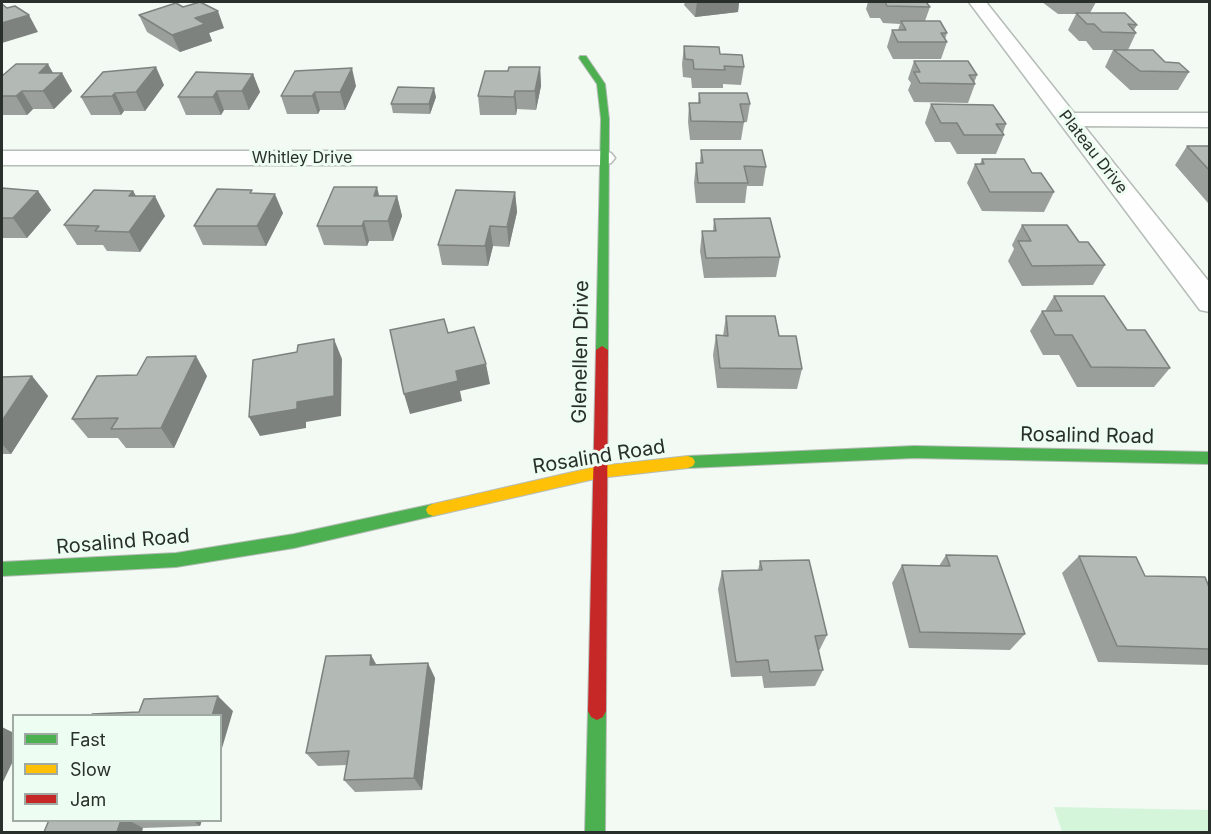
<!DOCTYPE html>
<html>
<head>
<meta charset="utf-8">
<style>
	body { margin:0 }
	#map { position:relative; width:1211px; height:834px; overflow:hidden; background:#f2faf3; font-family:Inter,sans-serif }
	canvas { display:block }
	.frame { position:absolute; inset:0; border:3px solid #292f2b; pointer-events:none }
	.legend { position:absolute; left:12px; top:714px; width:210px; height:108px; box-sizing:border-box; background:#eefdf1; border:2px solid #9faba2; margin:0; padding:8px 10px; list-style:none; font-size:18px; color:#292f2b }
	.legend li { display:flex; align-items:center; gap:12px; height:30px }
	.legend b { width:30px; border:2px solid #9faba2 }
</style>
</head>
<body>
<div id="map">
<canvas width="1211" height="834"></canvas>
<div class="frame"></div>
<ul class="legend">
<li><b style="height:8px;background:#4caf50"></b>Fast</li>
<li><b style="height:8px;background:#ffc107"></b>Slow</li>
<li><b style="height:8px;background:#c62828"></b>Jam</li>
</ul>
</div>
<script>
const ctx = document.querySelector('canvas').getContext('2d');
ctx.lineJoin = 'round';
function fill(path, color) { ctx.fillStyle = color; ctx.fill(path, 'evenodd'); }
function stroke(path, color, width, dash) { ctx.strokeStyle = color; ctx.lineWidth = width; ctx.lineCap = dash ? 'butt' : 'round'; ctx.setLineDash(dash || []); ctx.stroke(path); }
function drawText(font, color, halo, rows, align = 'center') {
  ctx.font = font + ' Inter,sans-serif'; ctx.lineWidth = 6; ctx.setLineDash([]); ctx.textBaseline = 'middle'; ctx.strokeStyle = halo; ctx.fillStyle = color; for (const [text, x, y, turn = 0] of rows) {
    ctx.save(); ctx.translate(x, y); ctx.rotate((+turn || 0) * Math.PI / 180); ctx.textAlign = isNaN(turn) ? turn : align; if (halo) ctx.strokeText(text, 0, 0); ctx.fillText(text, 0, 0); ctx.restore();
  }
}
const green = new Path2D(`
	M1054,807L1209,810V832H1062Z`);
const street = new Path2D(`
	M969,2H986L1074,113H1210V127L1084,126L1210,283V312L1200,310Z
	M2,151H603L611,153L615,158L611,163L603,165H2Z`);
const fast = new Path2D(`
	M580,56H586L605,84L609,119L608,350L602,354L596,350L601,119L597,84L579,58Z
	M914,446L1210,452V464L914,458L688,468L683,466L681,462L683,458L688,456Z
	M433,504L438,506L440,510L438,514L433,516L294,548L176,567L2,576V562L176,553L294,534Z
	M597,702L603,705L606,711L605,832H585L588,711L591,705Z`);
const slow = new Path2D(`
	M688,456L693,458L695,462L693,466L688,468L599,478L433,516L428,514L426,510L428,506L433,504L599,466Z`);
const jam = new Path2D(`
	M602,346L608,350L606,711L603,717L597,720L591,717L588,711L596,350Z`);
const wall = new Path2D(`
	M685,2H739L738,12L695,17L684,5Z
	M868,2H884L930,7L925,21L947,33L945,39L947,42L941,59H893L887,47L892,30H898L900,24L883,23L880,18H870L866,9Z
	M1042,2H1096L1090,13L1137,25L1134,30L1136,33L1128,50L1165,62L1189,72L1178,90H1130L1105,67L1113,50H1093L1086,41H1079L1068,30L1076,14H1058Z
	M139,15L224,28L209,33L212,41L180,52L147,32Z
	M684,46L720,54L744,67L741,85L723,84V88H692L691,78L683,77L682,64Z
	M914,61L977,75L974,83L975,84L968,103L914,102L908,90L911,83L908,79Z
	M540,67L541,86L536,110L517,109L516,115H480L478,96L508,71Z
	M53,73H62L72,91L54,109H33L27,115H2V76Z
	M253,74L260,92L249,110H224L221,115H186L178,97Z
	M164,85L145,111H124L121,115H91L81,97Z
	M356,86L345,110H320L318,114H287L281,96Z
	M699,93L750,104L747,122H744L741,140H690L688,122L689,103H698Z
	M436,97L430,114L393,113L391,104Z
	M931,104L1006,124L1003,133L1004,135L996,154H957L950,142H935L925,123Z
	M1187,146H1209V203H1208L1175,165Z
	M701,150L766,167L763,186H747L745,203H696L694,183L696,163H700Z
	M982,159L1032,173L1054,192L1044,212L982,211L967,183L975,164H980Z
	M2,188L38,191L51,210L27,238H2Z
	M133,191L136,196L165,216L140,252L107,251L103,245H77L64,225Z
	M515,192L517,212L509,247L493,246L488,266L442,265L438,245Z
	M254,193L283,213L266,246L203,245L194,226Z
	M379,196H397L402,216L393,241H369L367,246L324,245L317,226Z
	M714,219L780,257L776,277L704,278L700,251L702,231H713Z
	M1022,225L1079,242L1105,265L1093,285L1022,286L1008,261L1014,249L1012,245Z
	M1054,296L1127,330L1170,368L1154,387H1077L1059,355H1043L1030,331L1042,311H1045Z
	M726,316L779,336L802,369L797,389L717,388L713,355L716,335L723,336Z
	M32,376L48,396L11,454H2V377Z
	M207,376L174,448H126L118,438H88L72,419Z
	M946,555L1025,634L1010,650L909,648L892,583L902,565L939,566Z
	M1079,556L1145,576L1209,587V665L1098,662L1062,573Z
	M760,561L827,635L819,651L823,670L815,686L764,688L762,676L731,677L718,589L722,571L758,570Z
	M376,664L435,678L422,790L355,792L344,780L347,765L318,766L306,753Z
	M49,820H202L200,826L143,828Z`);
const shadedWall = new Path2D(`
	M697,2H739L738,12L695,17Z
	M218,11L224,28L209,33L212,41L180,52L172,35L195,18Z
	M29,15L38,32L2,43V23Z
	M48,64L56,78L62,73L72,91L54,109L43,91L39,73Z
	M156,67L164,85L145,111L136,92Z
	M540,67L541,86L536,110L535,91Z
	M352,68L356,86L345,110L340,92Z
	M253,74L260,92L249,110L242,91Z
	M434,88L436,97L430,114L429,104Z
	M22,91L33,109L27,115L16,96Z
	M217,91L224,110L221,115L213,97Z
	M515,91L517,109L516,115L514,97Z
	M315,92L320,110L318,114L312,96Z
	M115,93L124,111L121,115L112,96Z
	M377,187L382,207L374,196Z
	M38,191L51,210L27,238L13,218Z
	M133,191L144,210L129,196Z
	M515,192L517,212L509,247L507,227Z
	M275,194L283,213L266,246L257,226Z
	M155,196L165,216L140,252L129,232Z
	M397,196L402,216L393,241L388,221Z
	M364,221L369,241L367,246L362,226Z
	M490,226L493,246L488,266L485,246Z
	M334,339L342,359L341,416L306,422V428L260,436L249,417L297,402Z
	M196,356L207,376L174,448L161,428Z
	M486,364L490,384L460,391L462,401L410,414L404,394L456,371Z
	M32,376L48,396L11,454L2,444V421Z
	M371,655L380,671L370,665Z
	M428,663L435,678L422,790L414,778Z
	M218,696L233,711L220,755V716H212Z
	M2,727L14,733V759L2,784Z
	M121,820H128L143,828L142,832H117Z
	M192,820H202L200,826Z`);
const building = new Path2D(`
	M200,2L218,11L195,18L205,24L172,35L139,15L176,3L183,7Z
	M885,2H926L930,7L887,6Z
	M2,4L7,8L15,6L29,15L2,23Z
	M1076,13H1125L1137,25L1128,24L1136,33L1102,32L1094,24H1087Z
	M901,21H940L947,33H941L947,42H898L892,30H906Z
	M684,46L719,47L720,54L742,55L744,67L724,66L725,70L694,69L693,60L685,59Z
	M1114,50H1153L1165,62L1179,63L1189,72L1140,71Z
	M914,61H968L977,75H969L975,84L920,83L914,72H920Z
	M16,64H48L39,73H62L43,91H22L16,96H2V76Z
	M156,67L136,92L115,93L112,96L81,97L103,72Z
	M509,67H540L535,91H515L514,97L478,96L485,71H508Z
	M352,68L340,92H315L312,96H281L295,71Z
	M196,72L253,74L242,91H217L213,97H178Z
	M398,87L434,88L429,104H391Z
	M699,93H747L750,104H740L744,122L691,121L689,103H700Z
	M931,104L993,105L1006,124H996L1004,135H964L957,123H941Z
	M1187,146H1209V170Z
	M701,150H762L766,167L744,166L748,183H698L696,163H703Z
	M982,159H1024L1032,173H1041L1054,192H990L975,164H984Z
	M334,187H377L374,196H397L388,221H364L362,226H317Z
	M2,188L38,191L13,218H2Z
	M217,189L252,190L250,193L275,194L257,226H194Z
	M94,190L133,191L129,196H155L129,232L95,231L99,226L64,225Z
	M456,190L515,192L507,227L490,226L485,246L438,245Z
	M770,218L780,257L706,258L702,231H716L714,219Z
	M1022,225H1067L1079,242H1088L1105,265L1032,266L1018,241H1031Z
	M1054,296H1104L1127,330H1145L1170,368L1091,367L1072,335H1055L1042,311H1062Z
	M726,316H775L779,336H796L802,369L720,368L716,335L728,336Z
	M444,319L448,333L474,327L486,364L456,371L458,381L404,394L390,330Z
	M334,339V396L297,402V409L249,417L253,360L297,352L298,345Z
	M196,356L161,428L111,429L118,418L72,419L97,376L137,375L147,357Z
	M32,376L2,421V377Z
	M946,555L997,556L1025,634L920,632L902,565L950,566Z
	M1079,556L1136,557L1145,576L1205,577L1209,587V649L1117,646Z
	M809,560L827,635L815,636L823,670L770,672L768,660L736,662L722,571L762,570L760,561Z
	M371,655L370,665L428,663L414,778L344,780L349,751L306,753L326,656Z
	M218,696L212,716H91L92,714L139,712L144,699Z
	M49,820H121L117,832H44Z`);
const farStreetnames = [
	["Plateau Drive",1093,152,52],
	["Whitley Drive",302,158]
];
const streetNames = [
	["Glenellen Drive",581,352,-89],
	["Rosalind Road",1087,436,1],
	["Rosalind Road",599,457,-9],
	["Rosalind Road",123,542,-5]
];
fill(green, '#d5f5db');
stroke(street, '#b6bcb7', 3);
stroke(fast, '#b6bcb7', 2);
stroke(slow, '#b6bcb7', 2);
stroke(jam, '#b6bcb7', 2);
fill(street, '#fdfefd');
fill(fast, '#4caf50');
fill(slow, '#ffc107');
fill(jam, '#c62828');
fill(wall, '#9a9f9b');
fill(shadedWall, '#7d827e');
fill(building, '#b3b9b4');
stroke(building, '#7d827e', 1.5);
drawText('16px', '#292f2b', '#eefdf1', farStreetnames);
drawText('20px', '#292f2b', '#eefdf1', streetNames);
</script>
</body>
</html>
